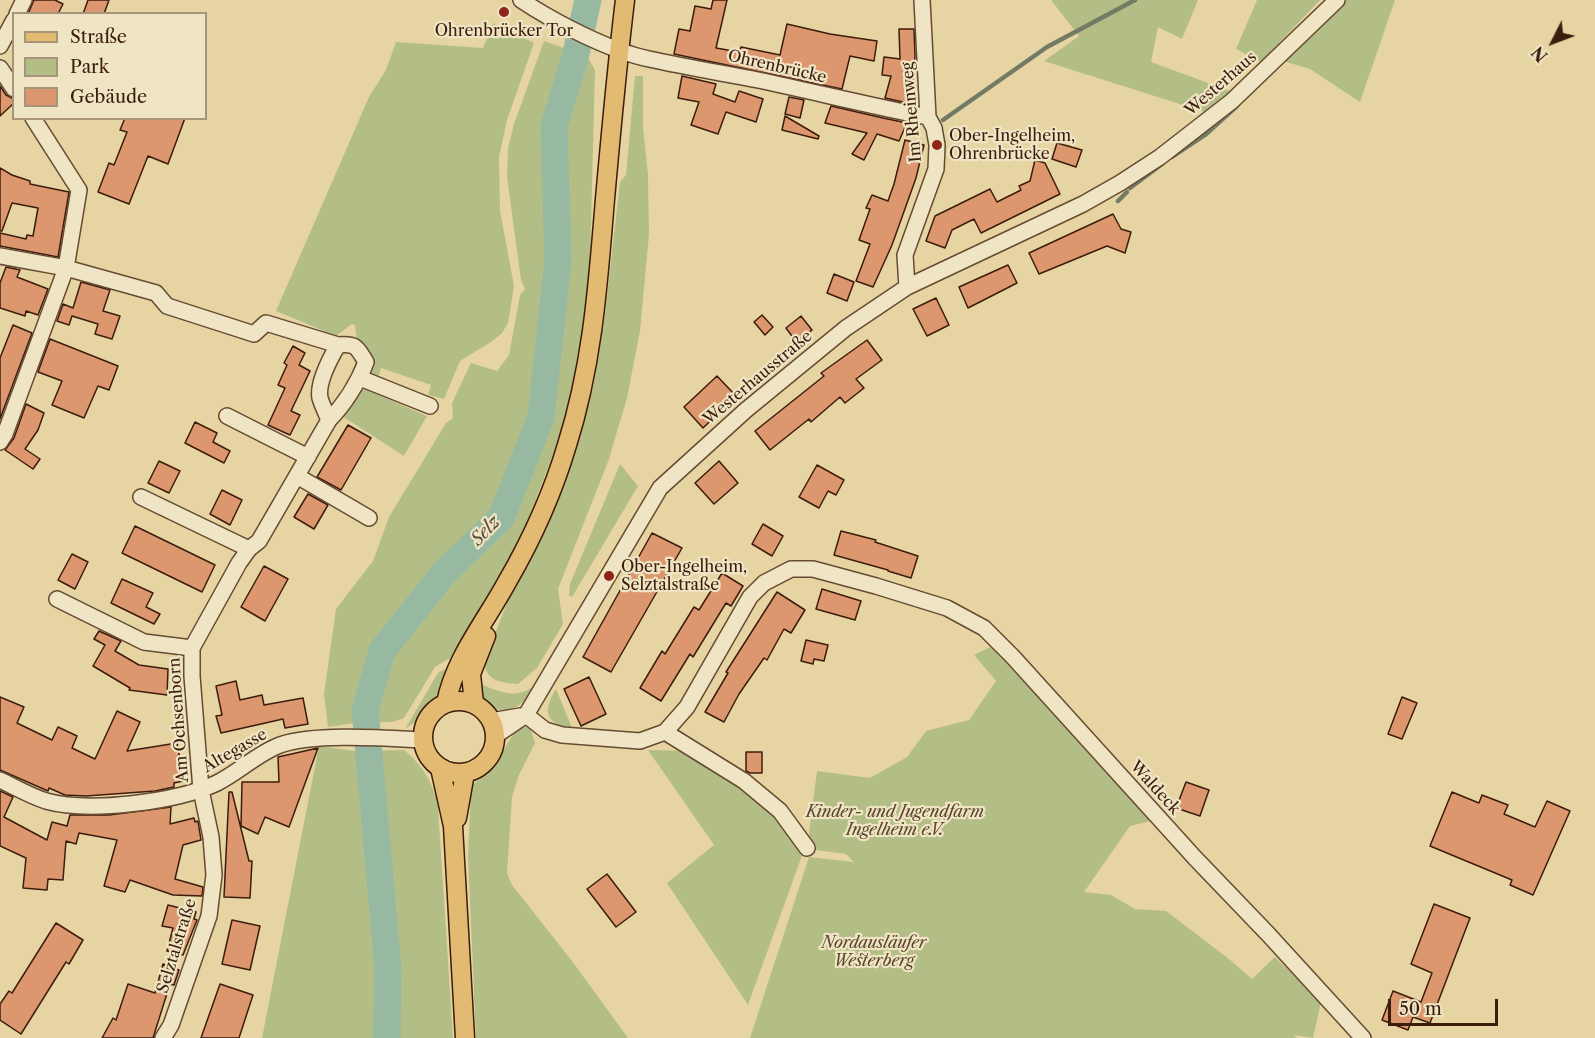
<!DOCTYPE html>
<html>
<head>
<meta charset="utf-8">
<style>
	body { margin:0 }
	#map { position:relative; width:1595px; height:1038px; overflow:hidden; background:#e6d5a2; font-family:"Libre Caslon Text",serif }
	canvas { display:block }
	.legend { position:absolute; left:12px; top:12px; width:195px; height:108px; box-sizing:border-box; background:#efe4c3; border:2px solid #a7947a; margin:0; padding:8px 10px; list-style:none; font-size:18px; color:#3c1c0d }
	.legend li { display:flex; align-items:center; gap:12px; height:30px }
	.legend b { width:30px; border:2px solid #a7947a }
	.north { position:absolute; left:1523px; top:12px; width:60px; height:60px; -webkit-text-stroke:4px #efe4c3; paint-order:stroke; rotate:228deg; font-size:16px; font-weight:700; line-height:24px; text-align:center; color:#3c1c0d }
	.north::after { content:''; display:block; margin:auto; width:21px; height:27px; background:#3c1c0d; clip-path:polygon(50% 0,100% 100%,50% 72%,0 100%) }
	.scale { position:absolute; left:1388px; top:999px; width:110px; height:27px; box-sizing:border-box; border:3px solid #3c1c0d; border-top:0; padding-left:8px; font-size:18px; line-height:21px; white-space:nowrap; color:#3c1c0d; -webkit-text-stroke:4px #efe4c3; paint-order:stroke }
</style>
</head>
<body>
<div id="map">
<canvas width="1595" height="1038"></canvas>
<ul class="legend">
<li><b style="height:8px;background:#e3ba71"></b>Straße</li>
<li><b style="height:16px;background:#b3be86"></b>Park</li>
<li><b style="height:16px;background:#dd976f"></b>Gebäude</li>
</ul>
<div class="north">N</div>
<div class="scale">50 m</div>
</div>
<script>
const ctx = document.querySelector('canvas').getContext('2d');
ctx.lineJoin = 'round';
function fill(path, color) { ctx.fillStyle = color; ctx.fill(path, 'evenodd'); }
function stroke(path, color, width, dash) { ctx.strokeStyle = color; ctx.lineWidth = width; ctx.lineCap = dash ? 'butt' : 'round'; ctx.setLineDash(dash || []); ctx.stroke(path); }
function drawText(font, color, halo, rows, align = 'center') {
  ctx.font = font + ' "Libre Caslon Text",serif'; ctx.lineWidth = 4.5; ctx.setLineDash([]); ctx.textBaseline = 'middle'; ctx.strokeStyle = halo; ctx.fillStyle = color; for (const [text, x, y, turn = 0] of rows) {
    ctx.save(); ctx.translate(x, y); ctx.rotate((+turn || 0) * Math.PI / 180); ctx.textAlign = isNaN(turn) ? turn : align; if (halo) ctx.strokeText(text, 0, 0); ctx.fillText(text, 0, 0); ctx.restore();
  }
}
const green = new Path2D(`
	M1051,0H1198L1182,39L1158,27L1151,62L1230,91L1205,112L1044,61L1079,36Z
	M1257,0H1320L1261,62L1236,49Z
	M1343,0H1395L1360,102L1310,69L1283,61Z
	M493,23L534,43L507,120L499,157L500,211L514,286L508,323L502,333L491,342L460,361L444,399L428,395L431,385L381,368L378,378L370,374L371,361L357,341L355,325L352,324L336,336L276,311L369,97L386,70L396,42L483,48Z
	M544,41L587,56L595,70L589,306L567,417L524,531L455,663L448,659L435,667L404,718L393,722L354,723L328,727L324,694L336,609L373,561L389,517L446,423L453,418L452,403L471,363L497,371L509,355L520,295L525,289L521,280L507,177L508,149L514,124Z
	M635,76H643V127L648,175L649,234L640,331L627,398L609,459L558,589L563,624L537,668L518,684C501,683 483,680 485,660L509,598L551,510L575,450L593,388L604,323L620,182L626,175Z
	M365,389L427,416L404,456L342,416L356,393Z
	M620,464L638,486L572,597L569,595L570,584Z
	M990,647L1042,698L1155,820L1130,826L1084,892L1111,895L1135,909L1166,911L1229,959L1252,979L1275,957L1321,1002L1313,1038L1294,1035L1297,1038H750L809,857L854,862L846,854L807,849L817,771L870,778L907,757L926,731L969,720L996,681L974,655Z
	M445,669L451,671L441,691L422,710L415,722L405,729L438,673Z
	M478,683C498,691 516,701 535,685L537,686C530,694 525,702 516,707C497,718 481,701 478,683Z
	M556,689L572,728C544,724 543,710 556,689Z
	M530,727L535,743L519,775L512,797L507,873L512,885L572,961L628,1038H476L468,856L471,786L492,769L517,728Z
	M319,746L355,751L404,750C423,766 433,782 438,807L453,1038H262Z
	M648,750L691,751L743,785L776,816L804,850L748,1005L667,883L714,845Z`);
const stream = new Path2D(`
	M943,120L1047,47L1135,0
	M1172,157L1205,135L1237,106
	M1130,188L1162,164
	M1118,201L1127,192`);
const river = new Path2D(`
	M387,1038L388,969L365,710L382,651L444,573L501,518L541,417L558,261L554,126L575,58L588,0`);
const building = new Path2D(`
	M34,0H55L63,4L58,14H28Z
	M88,0H109L104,14H83Z
	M713,0H727L716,48L739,52L741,47L780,55L787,24L830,34L877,41L874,61L850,56L842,89L674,54L679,29L690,31L695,6L711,9Z
	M899,29H914L915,56L912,87L907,103L885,98L891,76L882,75L884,57L900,59Z
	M682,76L716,84L713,94L735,102L739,91L763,99L756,122L726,112L718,134L691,125L699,102L678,98Z
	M0,86L6,95L14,99V103L0,116Z
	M789,97L804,100L800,118L785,114Z
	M831,106L883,118L907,123L899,141L877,134L864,160L852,154L867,133L825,123Z
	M785,116L819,136L818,139L782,130Z
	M125,118H185L168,164L148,156L129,204L98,192L109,163L114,165L127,132L120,130Z
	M905,140L924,145L916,178L892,245L873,287L856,281L870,244L859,240L870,209L866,208L872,195L888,201L894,184Z
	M1057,143L1082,150L1076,167L1052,159Z
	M1035,160L1045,163L1060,194L981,233L974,219L952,230L945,248L926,241L935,216L990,189L997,202L1021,190L1019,186L1030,181Z
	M0,168L12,175L30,181V184L69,192L58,257L0,246V233L26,239L27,235L33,236L38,208L12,203L2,231H0Z
	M1113,214L1121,229L1131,232L1125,253L1107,246L1039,274L1029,253Z
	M1008,265L1017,283L968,308L959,287Z
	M6,267L20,270L17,277L48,289L38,315L26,311L25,316L0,308V283Z
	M834,274L854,282L847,301L827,293Z
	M81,282L110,290L103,311L120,316L112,339L95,334L98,324L72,316L69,325L57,321L63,304L73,308Z
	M936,298L949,325L927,336L913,309Z
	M762,315L773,327L765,335L754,322Z
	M801,316L812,330L797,343L786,328Z
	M13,325L32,333L0,419V358Z
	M50,339L118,366L109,390L98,386L84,418L52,405L62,381L38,372Z
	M867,340L882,360L856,379L864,388L845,403L840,397L811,422L809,419L770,450L755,431L824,376L821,373Z
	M293,346L305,353L299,365L310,371L291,411L300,415L290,435L268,425L285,388L278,385L287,365L284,363Z
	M717,376L736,396L703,428L684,407Z
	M26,404L44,413L38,430L25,449L40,459L33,469L5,450L14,438Z
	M195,422L217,433L213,442L230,451L224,463L185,443Z
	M348,425L371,438L341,490L317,477Z
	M159,461L180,471L169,493L148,483Z
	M719,461L738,483L714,504L695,483Z
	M817,465L844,480L836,495L828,491L819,508L799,497Z
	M222,490L242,500L230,525L210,514Z
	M308,494L328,505L314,529L294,517Z
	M763,524L783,536L772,556L752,544Z
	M135,526L215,565L202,592L122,553Z
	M841,531L876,540L875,542L918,556L911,578L888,571V570L834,555Z
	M652,533L682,548L611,672L583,657Z
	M72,554L88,562L75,589L58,580Z
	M264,566L288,579L265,621L241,607Z
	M722,573L743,586L731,606L726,603L693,657L690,654L661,701L640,688L662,651L665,654L694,607L699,610Z
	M122,579L153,593L146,607L160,614L154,624L111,603Z
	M822,589L861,601L855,620L816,609Z
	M777,592L805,610L791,633L784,629L767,660L764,658L739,694L724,722L705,712L728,673L726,672Z
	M99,631L121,641L115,651L139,665L168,669L167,695L129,690L130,688L93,666L105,645L94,639Z
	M806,640L828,645L824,661L814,659L813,664L801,661Z
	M589,677L606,714L581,726L564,689Z
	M236,681L240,700L262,695L264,705L303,698L308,724L285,728L283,719L221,733L216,716L222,715L216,686Z
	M0,697L24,707L17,723L52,740L58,727L77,736L72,748L95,759L117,711L140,722L127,751L177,743L184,781L174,783V787L155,791L86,796L65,795L49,788L48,791L0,770Z
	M1402,697L1417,703L1402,739L1388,734Z
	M318,748L289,827L265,817L258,834L241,826L242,782H279L278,757Z
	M746,752H762V773H750L746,771Z
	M1186,782L1209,790L1200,816L1176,808Z
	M0,791L13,797L4,817L47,840L52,822L67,826L70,815H109L171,807L170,824L194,818L195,822L198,821L201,840L183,845L175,879L203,887L202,896L173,895L130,880L125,892L104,886L117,840L79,833L76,844L66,841L63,880L48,879L47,890L23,888L26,858L0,846Z
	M229,792H232L249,861H252L250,898L224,897Z
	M1452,792L1479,803L1482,795L1508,805L1504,814L1535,827L1547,801L1570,811L1533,895L1510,885L1512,880L1430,846Z
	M607,874L636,912L616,927L587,889Z
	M1434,904L1470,918L1430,1023L1413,1017L1408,1030L1382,1020L1393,991L1421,1002L1432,973L1411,964Z
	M168,905L196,912L194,919L197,920L183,955L167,951L173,928L162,926Z
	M232,920L260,926L250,970L222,964Z
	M56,923L83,940L69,964L66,962L21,1034L0,1020V1004L9,991L12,993Z
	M163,964L179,970L174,985L170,984L153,1038H102L113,1018L116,1020L128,984L155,993Z
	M220,984L253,995L239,1038H201Z`);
const minor = new Path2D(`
	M521,0C554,22 610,51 649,59C685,67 722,73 758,80C815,92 871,106 928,117
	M17,14L24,0
	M0,46L14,20
	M0,68L14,89
	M0,256L66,268L156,293L167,306L254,334L266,323L338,345C357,343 357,348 366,362C358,383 344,405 329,420L259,541L249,549L239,563L192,648V676L201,790L211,837L214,875L209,916L171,1025L163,1038
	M907,287L905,255L936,169L937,145L934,128L928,117L922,0
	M360,378L430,406
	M227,416L308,457
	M329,420C326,413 322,405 320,398C317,383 331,357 338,345
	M0,442L5,434L66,268L79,190L33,118
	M297,476L369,518
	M141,497L249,549
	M57,599L144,642L192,648
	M526,715L545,730L562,735L640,741L665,732L687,707L750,597L764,583L791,569H813L876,586L947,608L984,628L1013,657L1195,858L1268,934L1363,1038
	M491,721L520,716
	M665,732L744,781L780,811L807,848
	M495,736L526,715L660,488L746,410L846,328L907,287L1083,204L1120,183L1160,157L1232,101L1337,0
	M0,780C15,787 30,796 46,801C89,813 177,802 217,783C239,772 258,753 280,745C314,733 384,738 422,740`);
const major = new Path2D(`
	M423 737a36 36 0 1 1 72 0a36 36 0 1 1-72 0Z
	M446,703C455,658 486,621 507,582C532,539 553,492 567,445C593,363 598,283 605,199C611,132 617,66 625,0
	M474,704L471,674L486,636
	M440,768L453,826L465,1038
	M457,818L465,773`);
const markers = [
	[504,12,6,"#8f2418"],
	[937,145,6,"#8f2418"],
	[609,576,6,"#8f2418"]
];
const poiNames = [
	["Ohrenbrücker Tor",504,31,"center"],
	["Ober-Ingelheim,",949,136],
	["Ohrenbrücke",949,154],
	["Ober-Ingelheim,",621,567],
	["Selztalstraße",621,585]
];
const streetNames = [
	["Ohrenbrücke",777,67,13],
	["Westerhaus",1221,84,-41],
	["Im Rheinweg",912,112,-95],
	["Westerhausstraße",758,378,-40],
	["Am Ochsenborn",179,720,-94],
	["Altegasse",235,751,-30],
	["Waldeck",1155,788,48],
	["Selztalstraße",177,946,-73]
];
const parkNames = [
	["Kinder- und Jugendfarm",895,812],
	["Ingelheim e.V.",895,830],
	["Nordausläufer",874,943],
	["Westerberg",874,961]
];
const waterNames = [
	["Selz",486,531,-47]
];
fill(green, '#b3be86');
stroke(stream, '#737a66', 4.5);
stroke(river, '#97b9a2', 27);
fill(building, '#dd976f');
stroke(building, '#3c1c0d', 1.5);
stroke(minor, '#664a32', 18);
stroke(major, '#3c1c0d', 21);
stroke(minor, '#efe4c3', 15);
stroke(major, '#e3ba71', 18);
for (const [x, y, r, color] of markers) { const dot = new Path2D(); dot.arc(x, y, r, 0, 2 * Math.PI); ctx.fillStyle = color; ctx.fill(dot); stroke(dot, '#efe4c3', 2); }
drawText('16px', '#3c1c0d', '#efe4c3', poiNames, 'left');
drawText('16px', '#3c1c0d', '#efe4c3', streetNames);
drawText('italic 16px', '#5a442b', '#efe4c3', parkNames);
drawText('italic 18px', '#574b3a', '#efe4c3', waterNames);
</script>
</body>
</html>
